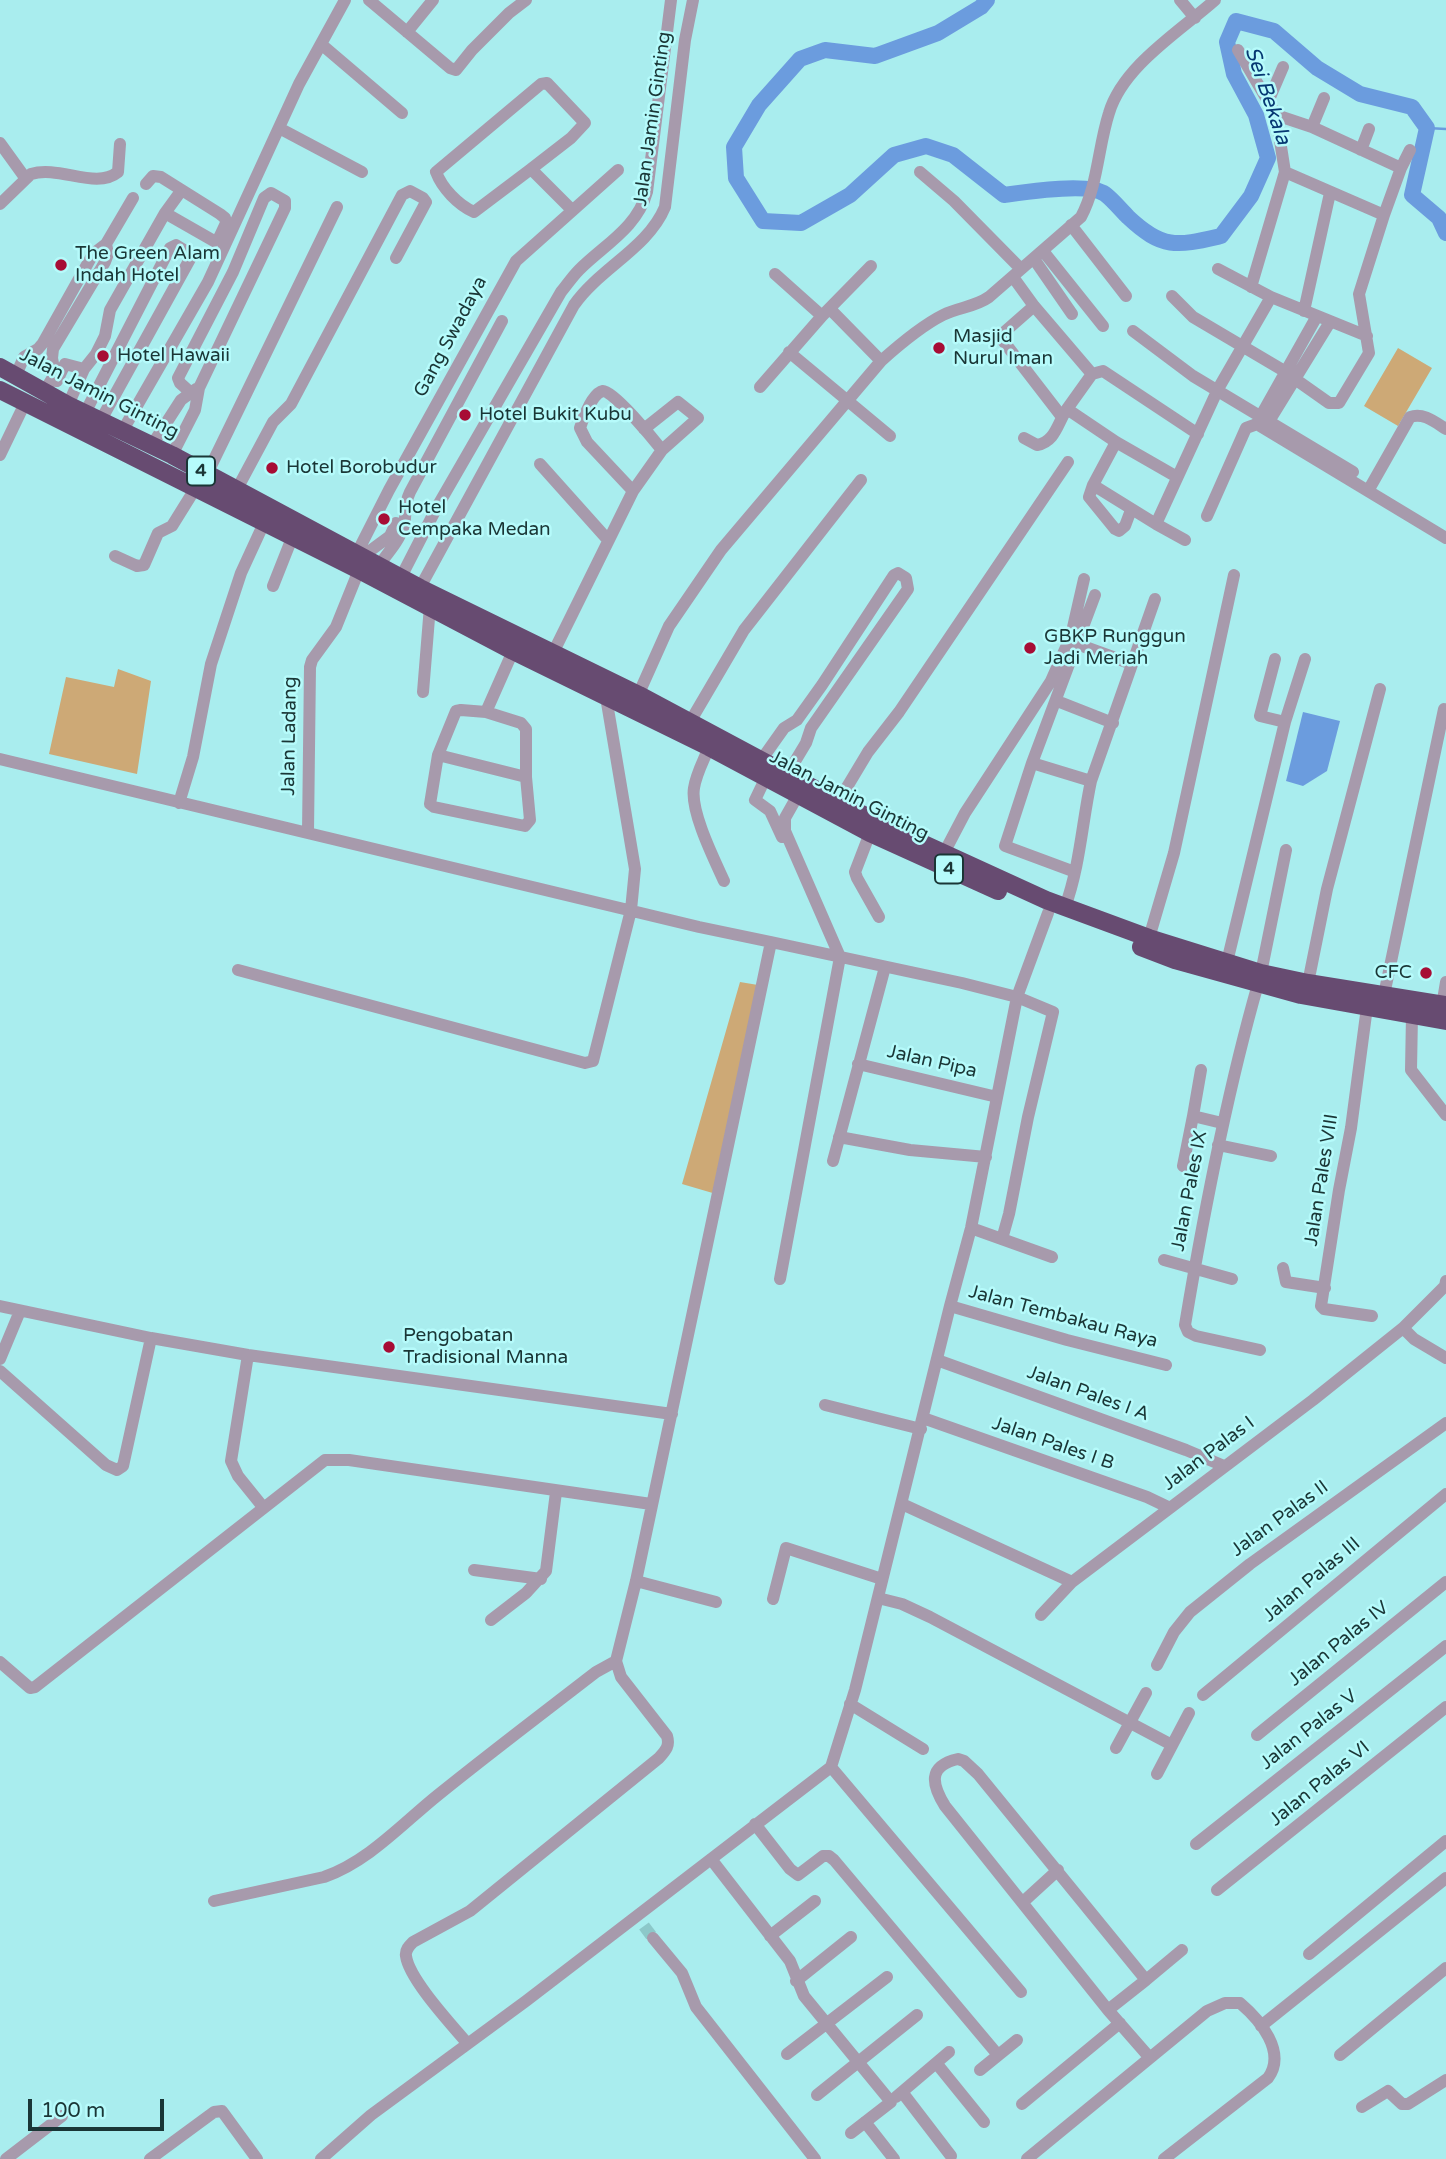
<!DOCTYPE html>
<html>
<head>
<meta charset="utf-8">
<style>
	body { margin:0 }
	#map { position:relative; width:1446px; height:2159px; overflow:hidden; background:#a9edee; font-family:"Varela Round",sans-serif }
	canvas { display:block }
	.scale { position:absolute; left:28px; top:2099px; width:136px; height:32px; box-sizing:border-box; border:4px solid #1a3636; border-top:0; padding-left:9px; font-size:21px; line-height:24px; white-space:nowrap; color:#1a3636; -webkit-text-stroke:5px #b6fbfb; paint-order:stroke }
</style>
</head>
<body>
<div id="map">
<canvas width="1446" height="2159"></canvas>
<div class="scale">100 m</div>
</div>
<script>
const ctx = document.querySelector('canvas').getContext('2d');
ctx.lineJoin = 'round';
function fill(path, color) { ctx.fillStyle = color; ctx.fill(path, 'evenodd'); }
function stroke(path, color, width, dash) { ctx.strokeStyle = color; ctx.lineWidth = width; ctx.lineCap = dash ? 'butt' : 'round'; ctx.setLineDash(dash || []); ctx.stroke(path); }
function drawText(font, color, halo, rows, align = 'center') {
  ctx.font = font + ' "Varela Round",sans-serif'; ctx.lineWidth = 5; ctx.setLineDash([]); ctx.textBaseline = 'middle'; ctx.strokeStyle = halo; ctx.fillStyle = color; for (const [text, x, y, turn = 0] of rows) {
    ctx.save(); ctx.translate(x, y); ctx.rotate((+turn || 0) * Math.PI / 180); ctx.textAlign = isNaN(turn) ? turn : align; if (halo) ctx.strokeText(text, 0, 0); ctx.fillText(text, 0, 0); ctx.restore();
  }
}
const green = new Path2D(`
	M1398,348L1432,368L1398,426L1364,406Z
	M118,669L151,681L137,774L49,754L66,677L114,687Z
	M740,982L758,985L716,1194L682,1184Z`);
const water = new Path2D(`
	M1303,712L1340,721L1327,771L1303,786L1286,781Z`);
const stream = new Path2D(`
	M1427,128L1446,129`);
const river = new Path2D(`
	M987,0L981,7L938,33L875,56L825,50L800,59L759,105L734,147L736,178L763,221L801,223L850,195L894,155L926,146L953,155L1004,195C1025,192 1089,182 1105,194C1113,200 1121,210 1128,217C1163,250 1177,246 1221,236L1251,196L1268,158L1256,115L1234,74L1227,42L1236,21L1274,31L1317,68L1360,94L1412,107L1427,128L1412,195L1439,218L1446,233`);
const minorTunnel = new Path2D(`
	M644,1926L653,1938`);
const minor = new Path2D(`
	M369,0L450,68L456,70L472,50L509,13L526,0
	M1180,0L1195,18
	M407,32L433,0
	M321,44L402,113
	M1238,50L1276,115L1285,172L1384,215L1359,294L1369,353L1339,403H1329L1295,379
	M1268,102L1283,67
	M1276,115L1312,127L1401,168L1384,215
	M1312,127L1324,98
	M279,128L362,172
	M0,143L26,179
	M1361,150L1369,129
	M1401,168L1410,150
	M531,169L571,138L585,123L547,83L541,84L436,172C442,188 458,205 474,212L531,169L572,210
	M920,172L954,201L1021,269
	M146,184L153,176L161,177L220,214L225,218L226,223L219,238L214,241L165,213
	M0,204L31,174C59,165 96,190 118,172L120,144
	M1071,225L1126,296
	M1043,251L1103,326
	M1034,259L1072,314
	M1218,269L1271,297L1367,336
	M775,274L822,316
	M1013,277L1034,306L1092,374L1103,371L1198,434
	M1251,287L1285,172
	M1172,296L1193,317L1286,372
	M1034,306L1001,335V338L1062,417
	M830,309L881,361
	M1304,311L1330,193
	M1133,331L1193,376L1353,472
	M789,352L890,436
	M1092,374L1067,409L1116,442L1177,477
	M16,375L24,357L38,349L43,343L93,254L106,244L133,198
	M57,381L65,364L84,369
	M760,387L822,316L871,266
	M44,392L55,374L52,358L53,349L105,262L108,254L106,244
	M68,405L84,369L96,354L105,336L110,310L165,213L181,191
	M85,413L170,248L176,245L189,253L190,259L101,420
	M1258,421L1317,316
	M1266,426L1330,322
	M644,429L678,402L698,418L662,450L633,491L587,442L580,428C583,419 592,393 603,391C613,390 654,440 662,450
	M123,430L208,282L299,84L345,0
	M1024,438L1037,445C1054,442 1057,426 1065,412
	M1116,442L1093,485L1089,497L1115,529L1119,531L1125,526L1131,510
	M152,445L181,400L196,389
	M0,455L25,403
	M172,455L195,410L199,388L285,208V201L271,193L264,198L233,272L178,378L180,383L190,392
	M540,464L608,540
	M207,474L337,207
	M1093,485L1156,524L1218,389L1271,297
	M236,491L273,422L291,404L402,195L410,191L423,198L426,202L396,258
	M1368,491L1410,417C1423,412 1435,422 1446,429
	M1207,516L1246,428L1257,424L1446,538
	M1156,524L1185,540
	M357,553L389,490L516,261L618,170
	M115,556L137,566L144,565L158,533L172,526L195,489
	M363,556L390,536L396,523
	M379,565C388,553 400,540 404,525C407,512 403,507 410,492L502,321
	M398,583L437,507L561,292C567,285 572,277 579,270C604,245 637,228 647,192L671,0
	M273,586L292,538
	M416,595L574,305C600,268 648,248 665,207L685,40L693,0
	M1077,644L1132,664
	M553,653L633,491
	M1275,659L1260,716L1285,722
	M423,692L430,606
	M1057,701L1113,723
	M635,702L669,626L721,550L881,361C900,344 921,326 943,315C959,307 975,307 989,297L1081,217C1098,185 1098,147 1109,113C1123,66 1179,32 1215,0
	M486,712L461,710L456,711L438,755L430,804L434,807L525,826L530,820L526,777V729L521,723L486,712L513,651
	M690,722L744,630L861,480
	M709,747C704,760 696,774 694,788C690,811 714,859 724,881
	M438,755L526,777
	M0,759L699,927L771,942L636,1581L616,1661L621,1677L667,1736C670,1746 666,1750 659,1758L470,1911L413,1942C409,1946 405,1950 406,1956C409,1979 451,2024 467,2043
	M762,759L784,728L797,720L822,685L894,575L898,573L906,578L908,589L811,728L806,743L788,773
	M1032,763L1091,781
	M766,777L755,800L770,811L782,837
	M838,802L868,752L899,712L1068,462
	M179,803L193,757L211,664L241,573L264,523
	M308,832L310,667L312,660L336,627L359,570
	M870,833L855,872L857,878L879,917
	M944,853L965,813L1051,681L1071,636L1084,579
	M1075,872L1005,846L1032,763L1095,595
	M1065,907C1080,866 1082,823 1091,781L1155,599
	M1149,938L1174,853L1234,575
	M771,942L962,983L1017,997L1053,1012L1028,1117L1009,1214L1002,1239
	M1227,962L1285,722L1305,659
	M238,970L585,1063L593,1061L631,910L635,869L606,697
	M1261,973L1286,850
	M1308,983L1327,889L1380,689
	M1258,984C1226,1096 1204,1211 1185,1325L1188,1332L1196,1336L1260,1350
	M1384,995L1444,709
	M1367,1007L1351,1128L1339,1190L1321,1306L1324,1309L1372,1316
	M1441,1012L1446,982
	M1412,1015L1411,1070L1446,1115
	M858,1064L997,1097
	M1201,1070L1193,1116L1222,1123
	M839,1137L910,1150L986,1157
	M1218,1145L1271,1156
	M833,1161L885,967
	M1183,1166L1193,1116
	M971,1228L1052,1257
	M1164,1260L1232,1279
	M1283,1268L1286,1282L1325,1288
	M780,1279L840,957L785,831V818L798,795
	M1446,1281L1445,1286L1403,1328L1414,1339L1446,1358
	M0,1306L151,1338L248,1355L672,1414
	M950,1306L1067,1340L1166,1365
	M248,1355L231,1461L238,1476L263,1507
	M0,1359L20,1311
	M937,1360L1186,1450L1224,1466
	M0,1371L106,1465L117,1470L123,1466L151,1338
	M825,1405L921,1429
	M923,1418L1147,1497L1170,1508
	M902,1504L1072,1582
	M474,1570L541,1579
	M636,1581L716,1602
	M878,1598L902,1604L930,1617L1172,1745
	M773,1599L786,1548L882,1579
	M1041,1615L1072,1582L1313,1400L1403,1328
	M491,1620L526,1593L546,1571L556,1492
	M0,1662L30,1688L35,1687L325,1460H349L651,1504
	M1157,1665L1174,1632L1190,1612L1250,1564L1446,1423
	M1203,1695L1446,1494
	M850,1704L923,1749
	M1257,1735L1446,1582
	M1116,1748L1146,1693
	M831,1767L1021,1992
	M1157,1774L1189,1713
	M755,1824L790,1869L798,1875L823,1856H829L834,1860L998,2055
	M1196,1844L1446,1646
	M711,1859L790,1961L804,1996L891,2102L851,2133
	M1217,1890L1446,1707
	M214,1901L324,1877C368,1862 403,1823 438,1795C490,1753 543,1713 596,1672L616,1661
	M1023,1902L1058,1870
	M770,1936L815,1901
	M653,1938L682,1973L696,2007L815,2159
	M1309,1954L1446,1841
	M1146,1980L1182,1950
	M796,1981L851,1937
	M1108,2010L1146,1980L978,1774L964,1761L958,1759C927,1766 932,1785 945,1806L1108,2010L1150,2058
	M1261,2026L1446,1878
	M787,2054L887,1977
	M1340,2055L1446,1968
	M937,2064L984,2122
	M980,2070L1017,2040
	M902,2092L951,2156
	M817,2095L917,2015
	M896,2097L949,2052
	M1022,2104L1120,2023
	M1362,2107L1388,2091L1402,2104H1408L1446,2080
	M865,2122L894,2159
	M6,2159L62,2116
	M150,2159L214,2112L222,2111L257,2159
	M321,2159L371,2115L526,2001L831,1767L855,1690L950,1306L971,1228L1017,997L1048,913
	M1027,2159L1207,2011L1225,2003H1240C1260,2020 1287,2052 1268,2078L1164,2159`);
const highway = new Path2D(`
	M0,367L68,405L172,455L420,588L639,695L882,825L1046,900L1149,938L1261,973L1308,983L1446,1005
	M0,390L359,570L513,651L709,747L870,833L998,891
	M1141,947L1175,960L1301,995L1446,1021`);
const markers = [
	[61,265,7,"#a70d35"],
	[939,348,7,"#a70d35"],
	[103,356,7,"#a70d35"],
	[465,415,7,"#a70d35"],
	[272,468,7,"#a70d35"],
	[384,519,7,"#a70d35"],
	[1030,648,7,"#a70d35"],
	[1426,973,7,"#a70d35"],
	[389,1347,7,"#a70d35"]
];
const shields = [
	[201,471,28],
	[949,869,28]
];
const shieldNames = [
	["4",201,471],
	["4",949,869]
];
const streetNames = [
	["Jalan Jamin Ginting",653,119,-82],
	["Gang Swadaya",451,337,-62],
	["Jalan Jamin Ginting",99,394,27],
	["Jalan Ladang",290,736,-89],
	["Jalan Jamin Ginting",849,796,27],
	["Jalan Pipa",932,1062,13],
	["Jalan Pales VIII",1322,1180,-81],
	["Jalan Pales IX",1190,1191,-79],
	["Jalan Tembakau Raya",1063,1317,15],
	["Jalan Pales I A",1088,1394,20],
	["Jalan Pales I B",1053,1444,19],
	["Jalan Palas I",1209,1454,-37],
	["Jalan Palas II",1280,1519,-36],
	["Jalan Palas III",1312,1580,-40],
	["Jalan Palas IV",1339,1644,-39],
	["Jalan Palas V",1309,1730,-38],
	["Jalan Palas VI",1320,1784,-39]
];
const poiNames = [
	["The Green Alam",75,254],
	["Indah Hotel",75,276],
	["Masjid",953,337],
	["Nurul Iman",953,359],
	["Hotel Hawaii",117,356],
	["Hotel Bukit Kubu",479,415],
	["Hotel Borobudur",286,468],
	["Hotel",398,508],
	["Cempaka Medan",398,530],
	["GBKP Runggun",1044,637],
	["Jadi Meriah",1044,659],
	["CFC",1412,973,"right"],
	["Pengobatan",403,1336],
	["Tradisional Manna",403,1358]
];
const waterNames = [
	["Sei Bekala",1267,96,71]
];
fill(green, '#cda976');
fill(water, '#6b9cde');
stroke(stream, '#6b9cde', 2.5);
stroke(river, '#6b9cde', 16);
stroke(minorTunnel, '#8cc8c9', 12, [12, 6]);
stroke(minor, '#a79aac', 12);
stroke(highway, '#674b71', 18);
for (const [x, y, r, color] of markers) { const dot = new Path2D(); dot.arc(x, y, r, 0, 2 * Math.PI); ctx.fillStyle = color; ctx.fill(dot); stroke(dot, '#b6fbfb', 2.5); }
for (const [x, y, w] of shields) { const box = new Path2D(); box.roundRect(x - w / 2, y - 14.5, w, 29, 5); ctx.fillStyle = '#b6fbfb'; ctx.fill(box); stroke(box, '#1a3636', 2); }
drawText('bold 18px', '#1a3636', null, shieldNames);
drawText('19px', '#1a3636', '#b6fbfb', streetNames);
drawText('19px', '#1a3636', '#b6fbfb', poiNames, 'left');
drawText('italic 21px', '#063872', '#b6fbfb', waterNames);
</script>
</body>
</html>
